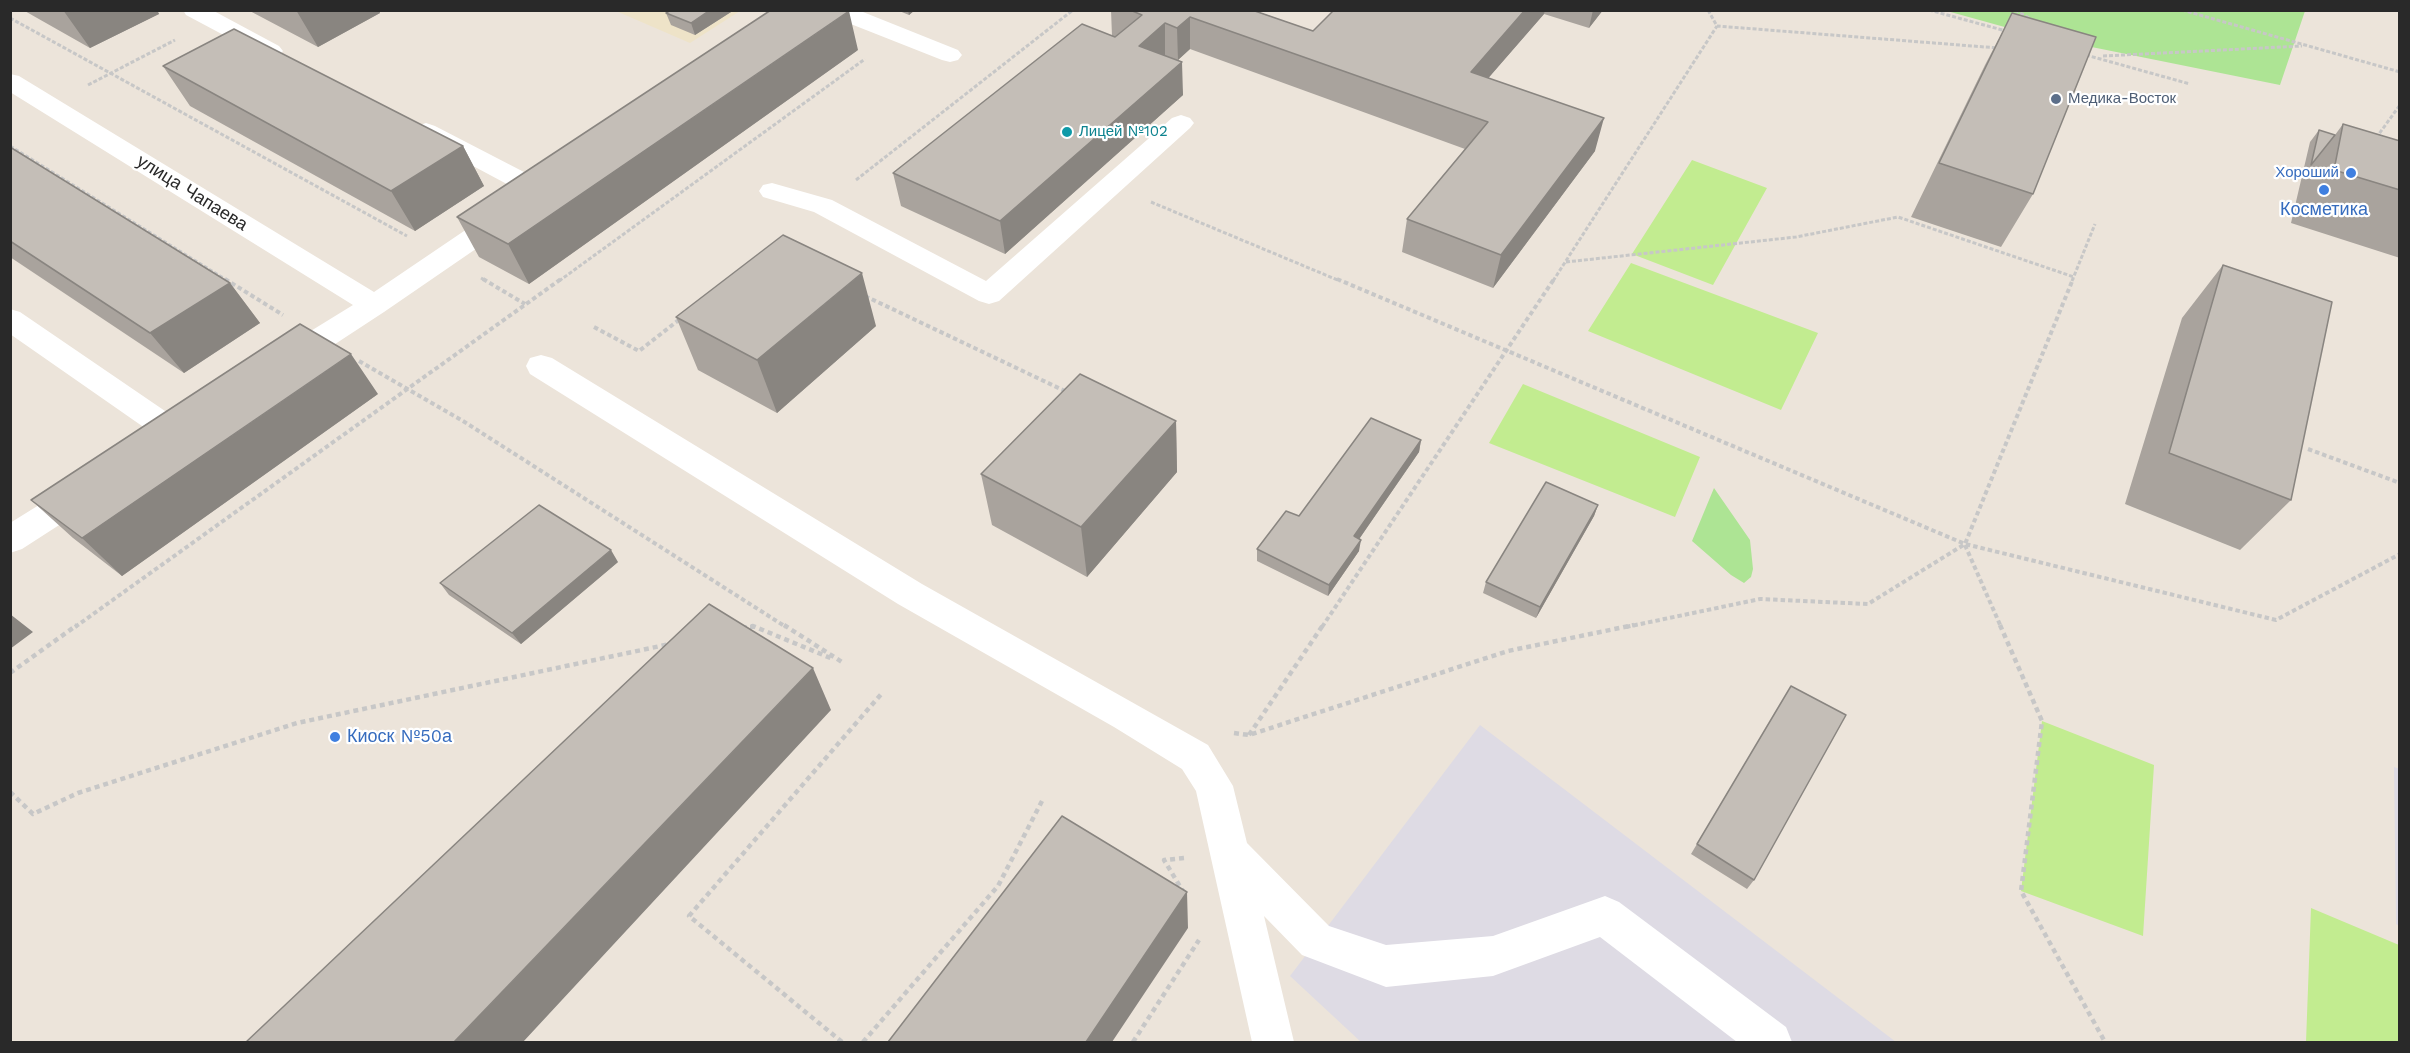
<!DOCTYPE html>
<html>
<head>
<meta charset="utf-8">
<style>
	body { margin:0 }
	#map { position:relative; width:2410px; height:1053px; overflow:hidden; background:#ece4da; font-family:"Work Sans",sans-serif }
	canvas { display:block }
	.frame { position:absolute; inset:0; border:12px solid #292929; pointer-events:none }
</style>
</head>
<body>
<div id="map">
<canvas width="2410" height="1053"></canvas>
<div class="frame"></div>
</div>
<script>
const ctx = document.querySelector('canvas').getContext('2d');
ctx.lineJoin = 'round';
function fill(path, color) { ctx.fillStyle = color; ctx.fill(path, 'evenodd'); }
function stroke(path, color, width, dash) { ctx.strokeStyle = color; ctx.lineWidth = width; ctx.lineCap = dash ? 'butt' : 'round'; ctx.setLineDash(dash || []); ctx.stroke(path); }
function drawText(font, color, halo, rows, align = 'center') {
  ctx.font = font + ' "Work Sans",sans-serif'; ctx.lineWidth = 4.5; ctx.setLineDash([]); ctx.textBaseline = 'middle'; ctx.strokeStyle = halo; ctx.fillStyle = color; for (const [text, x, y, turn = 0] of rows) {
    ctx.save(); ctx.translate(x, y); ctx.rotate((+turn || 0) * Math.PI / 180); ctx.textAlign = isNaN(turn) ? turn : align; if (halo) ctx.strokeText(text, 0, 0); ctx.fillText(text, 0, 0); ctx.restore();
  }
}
const industrial = new Path2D(`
	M1480,725L1896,1042H1361L1290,976Z
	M2394,767L2400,769L2399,926L2396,924Z`);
const education = new Path2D(`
	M616,11H740L690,43Z`);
const green = new Path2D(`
	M1947,11H2305L2280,85L2037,36Z
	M1714,488L1750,540L1753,569L1751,577L1744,583L1731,575L1692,541Z`);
const pitch = new Path2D(`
	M1692,160L1767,188L1713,285L1632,254Z
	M1631,263L1818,333L1781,410L1588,331Z
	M1523,384L1700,457L1675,517L1489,443Z
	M2042,721L2154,765L2143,936L2021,891Z
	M2311,908L2399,945V1042H2306Z`);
const pathFar2 = new Path2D(`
	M1708,10L1717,26L1998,48
	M1929,10L2006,31
	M2015,10L2031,19
	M2182,10L2400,72
	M10,18L407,236
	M2086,55L2190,84
	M2103,56L2302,46
	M88,85L175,40
	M2376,138L2400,105
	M10,146L228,281
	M856,180L1073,10
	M1151,202L1340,281
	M1566,262L1796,237L1898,217L2074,277
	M481,278L486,281
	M559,281L865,59
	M1553,281L1717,26
	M2072,281L2095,224`);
const pathFar1 = new Path2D(`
	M225,279L283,315
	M483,279L525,304
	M1337,279L1965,544L2276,620L2400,554
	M865,296L1067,392
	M594,327L639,351L680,319
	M359,361L463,421L786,627
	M2308,449L2400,483
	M1965,545L2001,627
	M75,627L561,279
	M750,627H754
	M1322,627L1554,279
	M1626,627L1760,599L1868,604L1965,544L2073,279`);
const path = new Path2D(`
	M784,625L842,662
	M2000,625L2042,721L2021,891L2105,1042
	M742,628L753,626L833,659
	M10,673L77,625
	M1234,733L1249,735L1508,651L1634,625
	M1249,735L1323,625
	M10,792L33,814L78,793L297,723L670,644
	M1184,858L1164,860L1184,893
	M842,1042L689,916L883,692
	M863,1042L998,886L1042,801
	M1133,1042L1199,940`);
const minor = new Path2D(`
	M183,10H212L279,46L283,51L279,56L271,58L263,56L186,15Z
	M825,10H858L958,50L962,55L958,60L950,62L942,60L828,15Z
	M10,74L19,76L374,292L498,208L508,205L518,208L521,214L518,220L384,312L297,369L286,372L275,369L271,361L275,353L353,305L10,92Z
	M1181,115L1190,118L1194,123L1190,128L999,301L989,304L979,301L814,212L763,197L759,191L763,185L772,183L832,200L986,281L1172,118Z
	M426,123L435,126L551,186L555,192L551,198L542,200L533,198L417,136L413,131L417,126Z
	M10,309L20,312L187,426L192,434L187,442L176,446L165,442L10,334Z
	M541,355L552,358L922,584L1208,745L1233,786L1247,843L1329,926L1386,945L1493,936L1605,896L1619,902L1786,1027L1792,1042H1737L1600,937L1493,976L1386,987L1302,955L1264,916L1294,1042H1252L1196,791L1182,769L1114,727L898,604L530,374L526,366L530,358Z
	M87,479L98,482L103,491L98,500L22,549L10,553V523L76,482Z`);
const wall = new Path2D(`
	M23,10H157L159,14L90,48Z
	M248,10H379L380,13L318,47Z
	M897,10H915L909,15Z
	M1111,10H1253L1313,31L1334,10H1603L1589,28L1544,14L1488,78L1595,151L1493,288L1402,252L1407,219L1465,149L1190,49L1178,60L1183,95L1005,254L901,206L893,173L1112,36Z
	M731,12L695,35L671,25L666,13Z
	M2012,13L2033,194L2001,247L1911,217L1985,65Z
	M858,50L529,284L479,257L457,217Z
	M163,66L463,146L484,186L415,231L190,106Z
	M2343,124L2400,141V258L2291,223L2310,142L2319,130L2335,135Z
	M10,147L230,283L260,323L184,373L10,257Z
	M2223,265L2291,500L2240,550L2125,504L2182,318Z
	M676,317L876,326L777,413L698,370Z
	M378,394L122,576L73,538L31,500Z
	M1176,421L1177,472L1087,577L992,525L981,474Z
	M1421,440L1419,452L1359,539V551L1328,596L1257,561V549L1299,516Z
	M1598,505L1594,516L1536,618L1483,593L1486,582Z
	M618,562L521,644L449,595L440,583Z
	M1791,686L1754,880L1747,889L1691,854Z`);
const shadedWall = new Path2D(`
	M63,10H157L159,14L90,48Z
	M296,10H379L380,13L318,47Z
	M710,10H731V12L695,35L691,23Z
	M908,10H915L909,15Z
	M1525,10H1545L1544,14L1465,105L1471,72Z
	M1593,10H1603L1589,28Z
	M849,11L858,50L529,284L508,244Z
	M1190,17V49L1178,60L1177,28Z
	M1165,23V56L1139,46Z
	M1182,62L1183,95L1005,254L1000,221Z
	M1604,118L1595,151L1493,288L1501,255Z
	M463,146L484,186L415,231L391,191Z
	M862,273L876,326L777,413L757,360Z
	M230,283L260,323L184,373L150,333Z
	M351,354L378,394L122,576L82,538Z
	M1176,421L1177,472L1087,577L1081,527Z
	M1421,440L1419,452L1353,548L1354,536Z
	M1598,505L1594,516L1536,618L1540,607Z
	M1361,540L1359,551L1328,596L1329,585Z
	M611,550L618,562L521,644L512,633Z
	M10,614L33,632L10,649Z
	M813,668L831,710L523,1042H454Z
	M1187,892L1188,928L1112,1042H1086Z`);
const building = new Path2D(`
	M671,10H710L691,23L666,13Z
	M771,10L849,11L508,244L457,217Z
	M1130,10H1252L1313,31L1334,10H1525L1471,72L1604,118L1501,255L1407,219L1488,122L1190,17L1177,28L1165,23L1139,46L1182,62L1000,221L893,173L1082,24L1115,37L1142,15Z
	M2012,13L2096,37L2033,194L1939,163Z
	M234,29L463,146L391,191L163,66Z
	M2343,124L2400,141V190L2334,170Z
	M2319,130L2335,135L2311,165Z
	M10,147L230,283L150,333L10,241Z
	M783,235L862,273L757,360L676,317Z
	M2223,265L2332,302L2291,500L2169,453Z
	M300,324L351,354L82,538L31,500Z
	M1080,374L1176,421L1081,527L981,474Z
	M1371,418L1421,440L1354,536L1361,540L1329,585L1257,549L1286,511L1299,516Z
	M1546,482L1598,505L1540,607L1486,582Z
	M539,505L611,550L512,633L440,583Z
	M709,604L813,668L454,1042H246Z
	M1791,686L1846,715L1754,880L1697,844Z
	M1062,816L1187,892L1086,1042H888Z`);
const markers = [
	[2056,99,6,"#5c6f8a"],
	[1067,132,6,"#0f9aa8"],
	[2351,173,6,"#3f7fe0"],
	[2324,190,6,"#3f7fe0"],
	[335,737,6,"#3f7fe0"]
];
const farServicenames = [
	["Медика-Восток",2068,99]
];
const farCulturenames = [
	["Лицей №102",1079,132]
];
const farShopnames = [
	["Хороший",2339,173]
];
const streetNames = [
	["улица Чапаева",192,193,32]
];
const shopNames = [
	["Косметика",2324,210],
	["Киоск №50а",347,737,"left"]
];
fill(industrial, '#dedbe4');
fill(education, '#eee3c8');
fill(green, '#ade494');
fill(pitch, '#c2ec90');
stroke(pathFar2, '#c7c7c7', 3, [4, 2]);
stroke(pathFar1, '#c7c7c7', 4, [4.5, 3]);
stroke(path, '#c7c7c7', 4.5, [5, 4]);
fill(minor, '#fff');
fill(wall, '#a9a39d');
fill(shadedWall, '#898580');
fill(building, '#c4beb7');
stroke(building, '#898580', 1.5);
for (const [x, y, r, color] of markers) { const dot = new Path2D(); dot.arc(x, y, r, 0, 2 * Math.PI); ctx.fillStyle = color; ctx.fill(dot); stroke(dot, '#fff', 2); }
drawText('15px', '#4e5e75', '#fff', farServicenames, 'left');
drawText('15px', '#0d838f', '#fff', farCulturenames, 'left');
drawText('15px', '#366cbe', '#fff', farShopnames, 'right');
drawText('18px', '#292929', '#fff', streetNames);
drawText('18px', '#366cbe', '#fff', shopNames);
</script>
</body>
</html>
